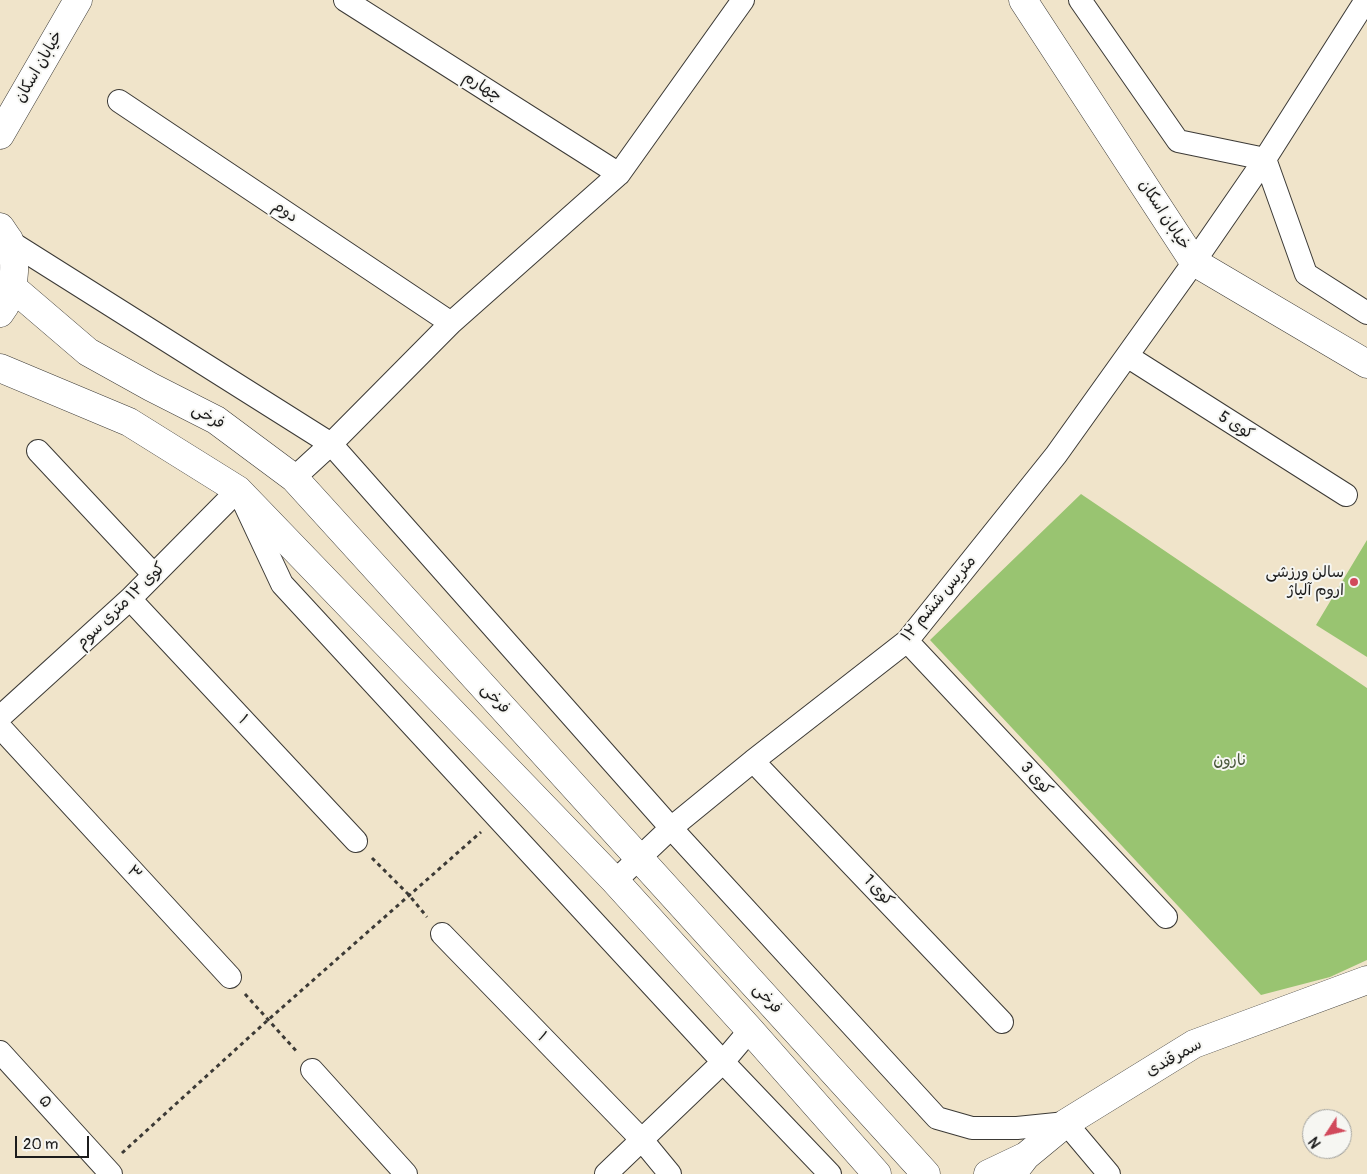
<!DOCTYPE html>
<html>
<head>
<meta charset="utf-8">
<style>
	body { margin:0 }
	#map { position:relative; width:1367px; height:1174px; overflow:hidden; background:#f0e4ca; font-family:Pangolin,sans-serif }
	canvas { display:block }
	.north { position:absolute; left:1302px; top:1109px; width:50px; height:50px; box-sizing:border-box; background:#f6f6f2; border:1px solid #9f9f9c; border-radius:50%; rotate:235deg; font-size:14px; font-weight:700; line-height:20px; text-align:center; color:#1c1c1c }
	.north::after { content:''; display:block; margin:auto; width:18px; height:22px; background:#d1495b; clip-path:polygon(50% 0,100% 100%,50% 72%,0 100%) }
	.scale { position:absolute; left:15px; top:1136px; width:74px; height:22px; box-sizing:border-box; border:2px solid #1c1c1c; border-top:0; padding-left:6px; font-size:15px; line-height:18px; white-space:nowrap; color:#1c1c1c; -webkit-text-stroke:4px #f6f6f2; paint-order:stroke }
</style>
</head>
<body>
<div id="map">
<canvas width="1367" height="1174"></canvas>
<div class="north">N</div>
<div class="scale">20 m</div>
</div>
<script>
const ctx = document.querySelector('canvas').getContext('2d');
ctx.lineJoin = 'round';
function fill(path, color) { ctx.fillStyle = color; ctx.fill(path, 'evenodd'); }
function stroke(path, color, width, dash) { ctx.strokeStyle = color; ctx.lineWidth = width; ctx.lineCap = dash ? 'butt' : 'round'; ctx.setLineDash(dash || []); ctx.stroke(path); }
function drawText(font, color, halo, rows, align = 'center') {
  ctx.font = font + ' Pangolin,"Playpen Sans Arabic",sans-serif'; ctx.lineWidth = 4; ctx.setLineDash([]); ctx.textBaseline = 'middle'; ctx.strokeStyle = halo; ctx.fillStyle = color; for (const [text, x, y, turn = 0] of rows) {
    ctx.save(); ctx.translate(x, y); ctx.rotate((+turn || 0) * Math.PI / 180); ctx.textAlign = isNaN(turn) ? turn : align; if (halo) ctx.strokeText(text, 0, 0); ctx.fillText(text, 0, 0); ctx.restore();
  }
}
const green = new Path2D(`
	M1081,494L1367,688V960L1330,977L1261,995L930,640Z
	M1367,540V657L1316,625Z`);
const path = new Path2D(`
	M372,858L409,895L427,917
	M245,994L298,1053
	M122,1153L268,1020L481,832`);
const minor = new Path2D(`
	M345,0L619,174
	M1080,0L1178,141L1265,159L1306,274L1367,313
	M119,101L451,323
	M9,241L331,444L671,828L937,1118L972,1128H1017L1066,1123L1109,1174
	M1127,356L1346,495
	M38,451L154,575
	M294,478L331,444L451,323L619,174L743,0
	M130,599L356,841
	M907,641L1166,917
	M0,717L130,599L238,490L282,584L723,1062L830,1174
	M0,727L230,977
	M753,761L1002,1022
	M615,881L671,828L753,761L907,641L1056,455L1194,262L1265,159L1366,0
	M442,934L642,1140L670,1174
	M0,1052L111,1174
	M312,1070L406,1174
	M606,1174L723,1062L750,1030`);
const tertiary = new Path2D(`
	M1023,0L1194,262L1367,364
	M0,135L78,0
	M988,1174L1026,1156
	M1012,1174L1026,1156L1066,1123L1194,1044L1367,980`);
const secondary = new Path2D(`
	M0,227C3,231 6,236 9,240C18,262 15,294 0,313
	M12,287L88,352L151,387L216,420L294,478L926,1174
	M0,368L129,422L238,490L615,881L750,1030L877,1174`);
const markers = [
	[1354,582,5,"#d1495b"]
];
const streetNames = [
	["خیابان اسکان",39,67,-60],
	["چهارم",482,87,32],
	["دوم",285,212,34],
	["خیابان اسکان",1164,215,57],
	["فرخی",208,417,30],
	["کوی 5",1236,426,32],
	["۱۲ متریس ششم",939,599,-50],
	["کوی ۱۲ متری سوم",121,606,-44],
	["فرخی",495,699,48],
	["۱",243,720,47],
	["کوی 3",1036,779,47],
	["۳",134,873,47],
	["کوی 1",878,891,46],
	["فرخی",767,999,48],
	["۱",542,1037,46],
	["سمرقندی",1174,1058,-29],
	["۵",45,1102,48]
];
const poiNames = [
	["سالن ورزشی",1344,573],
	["اروم آلیاژ",1344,591]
];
const parkNames = [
	["نارون",1230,761]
];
fill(green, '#99c471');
stroke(minor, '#3c3a36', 24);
stroke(tertiary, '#3c3a36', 29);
stroke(secondary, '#3c3a36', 29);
stroke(path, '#3c3a36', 3, [4, 4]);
stroke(minor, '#fff', 22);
stroke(tertiary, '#fff', 28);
stroke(secondary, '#fff', 28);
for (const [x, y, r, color] of markers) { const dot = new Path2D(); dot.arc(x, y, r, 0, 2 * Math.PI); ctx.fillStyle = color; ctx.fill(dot); stroke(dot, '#f6f6f2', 2); }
drawText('16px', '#1c1c1c', '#f6f6f2', streetNames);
drawText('16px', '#1c1c1c', '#f6f6f2', poiNames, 'right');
drawText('16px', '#48573a', '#f6f6f2', parkNames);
</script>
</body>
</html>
